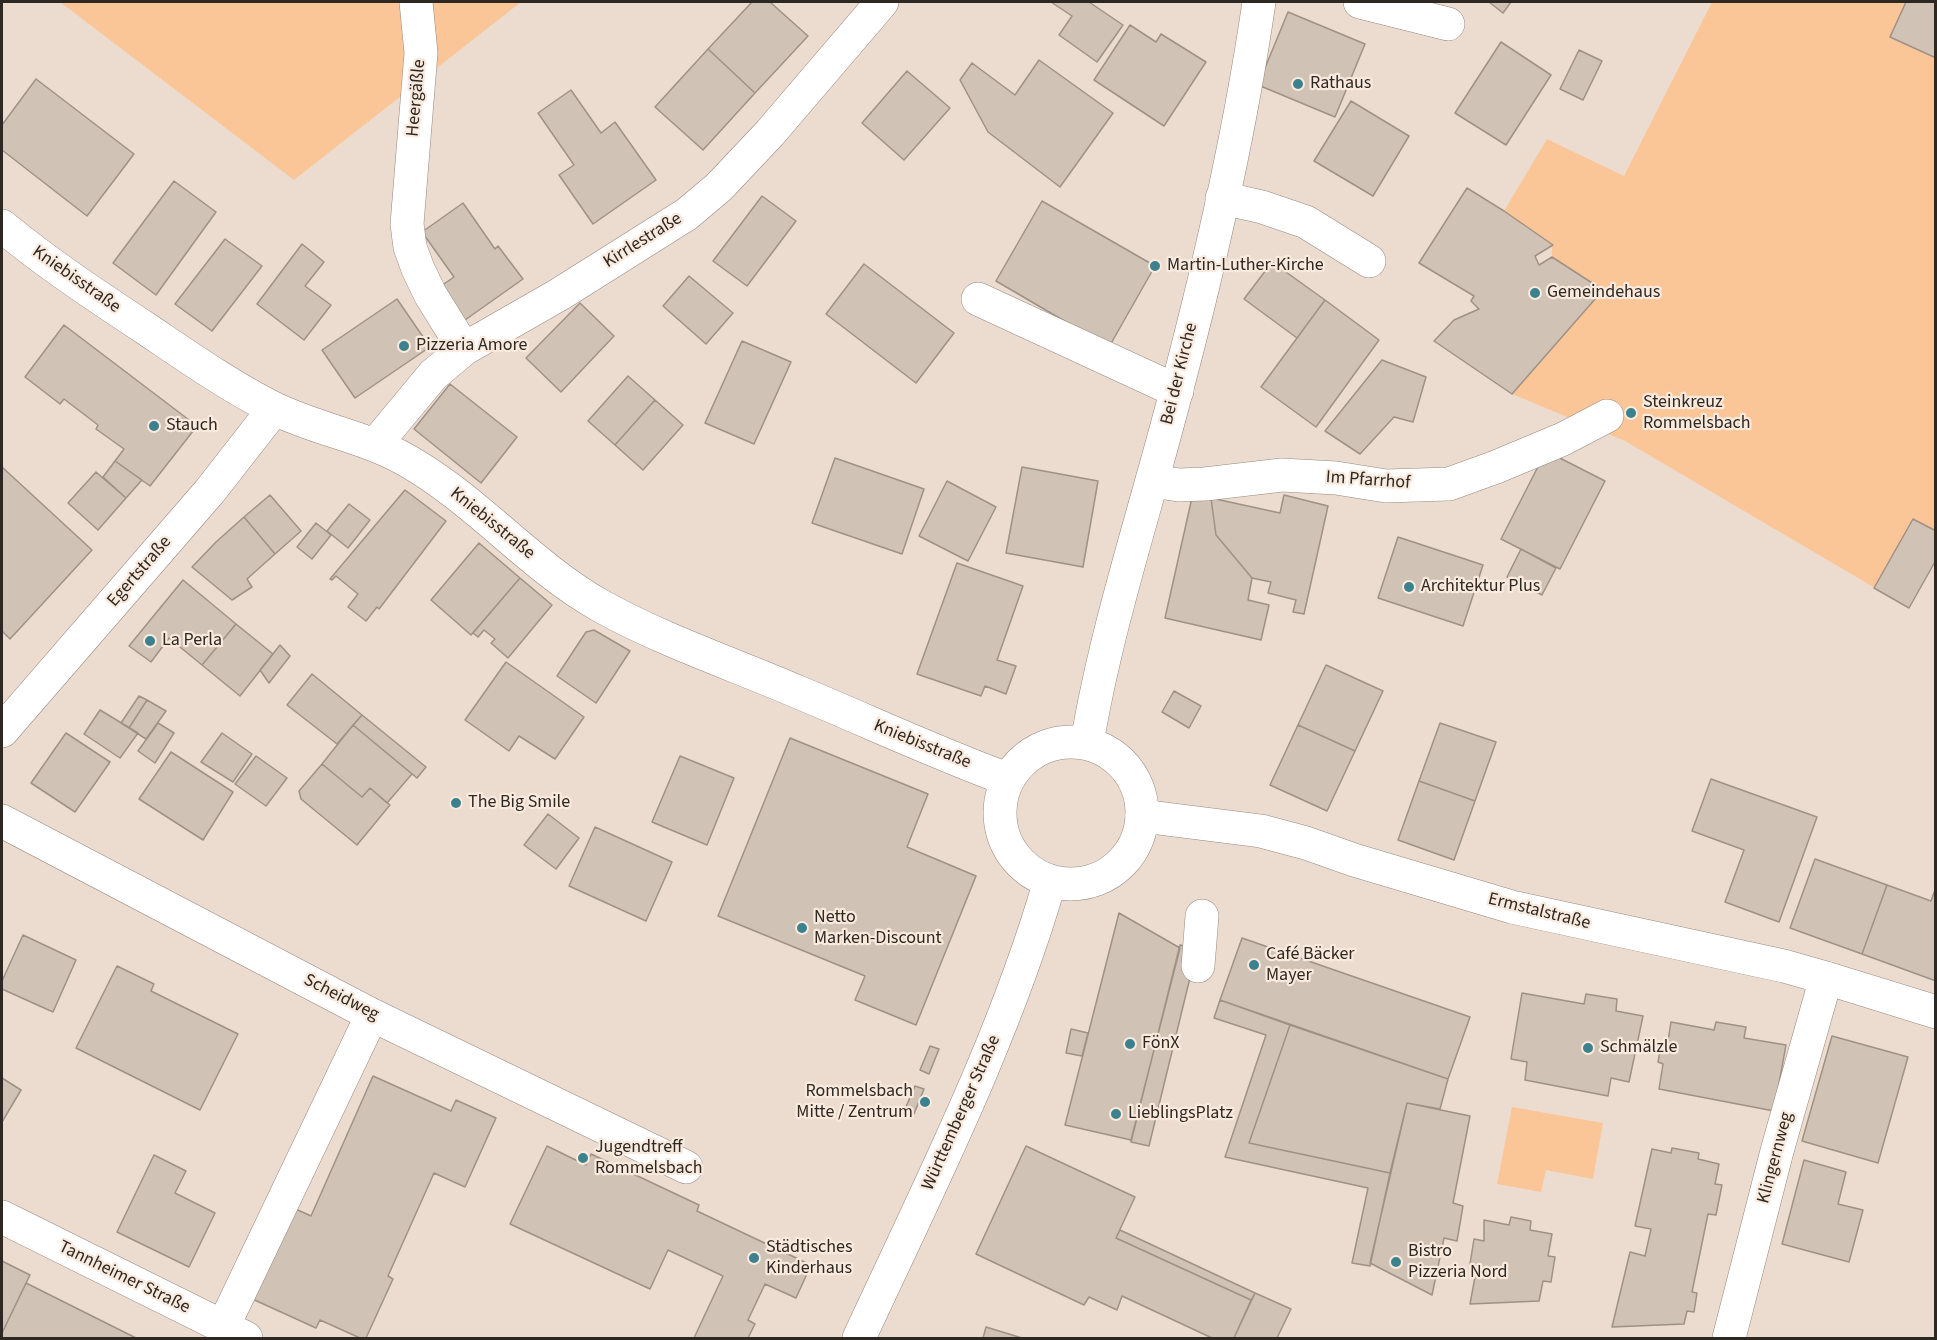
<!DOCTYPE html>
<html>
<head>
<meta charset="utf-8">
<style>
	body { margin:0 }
	#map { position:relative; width:1937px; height:1340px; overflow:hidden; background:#ecdcd0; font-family:"Source Sans 3",sans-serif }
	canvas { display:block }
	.frame { position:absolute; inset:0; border:3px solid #2e2823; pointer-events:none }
</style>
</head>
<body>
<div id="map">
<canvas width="1937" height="1340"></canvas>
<div class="frame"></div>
</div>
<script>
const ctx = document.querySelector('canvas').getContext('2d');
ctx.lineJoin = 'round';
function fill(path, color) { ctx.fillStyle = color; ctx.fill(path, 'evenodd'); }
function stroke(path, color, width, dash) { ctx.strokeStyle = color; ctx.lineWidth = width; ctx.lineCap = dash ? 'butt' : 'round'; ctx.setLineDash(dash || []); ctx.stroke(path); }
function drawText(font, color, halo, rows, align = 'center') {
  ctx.font = font + ' "Source Sans 3",sans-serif'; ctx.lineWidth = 4.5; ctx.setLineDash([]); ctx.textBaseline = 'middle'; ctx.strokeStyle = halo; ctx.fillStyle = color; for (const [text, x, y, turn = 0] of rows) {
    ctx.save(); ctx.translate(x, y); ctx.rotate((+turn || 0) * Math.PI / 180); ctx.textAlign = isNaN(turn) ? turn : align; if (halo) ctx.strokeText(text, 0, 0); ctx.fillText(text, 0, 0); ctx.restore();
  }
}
const green = new Path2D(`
	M60,2H521L294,180Z
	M1712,2H1935L1936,560L1909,608L1625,441L1512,394L1603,290L1552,257V245L1504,211L1547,139L1624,176Z
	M1512,1107L1603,1123L1593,1179L1546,1170L1541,1192L1497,1184Z`);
const building = new Path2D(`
	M752,2H770L808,36L755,93L708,49Z
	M1051,2H1089L1123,25L1097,62L1059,35L1072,16Z
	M1489,2H1511L1503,13Z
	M1906,2H1936V58L1890,37Z
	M1288,12L1365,44L1335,117L1258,85Z
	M1130,25L1156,42L1161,34L1206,62L1164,126L1094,80Z
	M1501,42L1551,75L1506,145L1455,113Z
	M708,49L755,93L703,150L655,107Z
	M1579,50L1602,61L1583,100L1560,89Z
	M1039,60L1113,113L1060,187L988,132L960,80L972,63L1015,95Z
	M907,71L950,108L904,160L862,123Z
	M36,79L134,154L87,216L2,150V125Z
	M571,90L601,133L615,122L656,180L593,224L559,175L574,165L538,113Z
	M1351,101L1409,136L1373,196L1314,161Z
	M174,181L216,212L156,295L113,263Z
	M1467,188L1504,211L1553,245L1535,256L1539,265L1552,257L1603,290L1512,394L1434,341L1454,320L1479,309L1471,301L1474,296L1419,263Z
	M762,196L796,221L747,286L713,261Z
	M1042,201L1155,266L1109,347L996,281Z
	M463,203L495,249L498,246L523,279L465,320L441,286L454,277L422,232Z
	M225,239L262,266L212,331L175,304Z
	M302,244L324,262L305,286L331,305L304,340L257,304Z
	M1272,262L1325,300L1297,338L1244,299Z
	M864,264L954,333L916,383L826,314Z
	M689,276L733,313L706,344L663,306Z
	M397,299L430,347L355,398L322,350Z
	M1325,300L1379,340L1316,427L1261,387Z
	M580,303L614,336L561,392L526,358Z
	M64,325L197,426L150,486L115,461L124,449L96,429L98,425L64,399L60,404L25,377Z
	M742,341L791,362L754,444L705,423Z
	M1382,360L1426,377L1413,422L1394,417L1360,454L1325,431Z
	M628,376L655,400L615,445L588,421Z
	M450,384L517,437L481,483L414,429Z
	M655,400L683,425L643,470L615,445Z
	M1546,451L1605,481L1560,569L1501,539Z
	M835,458L924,489L902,554L812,523Z
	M115,461L142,480L126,498L103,477Z
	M2,467L92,550L10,639L2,631Z
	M1022,467L1098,481L1083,567L1006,553Z
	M96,472L126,498L98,530L68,503Z
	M947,481L996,507L968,561L919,536Z
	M405,490L446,521L379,609L377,607L366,621L348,607L358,594L336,576L332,580L330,579Z
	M1193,493L1211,498L1216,535L1252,578L1248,600L1269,605L1261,640L1165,618Z
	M270,495L301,531L275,554L244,517Z
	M1284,495L1328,506L1304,614L1293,612L1296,600L1268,593L1271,582L1252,578L1216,535L1211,498L1280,513Z
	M349,504L370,520L348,548L327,531Z
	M244,517L275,554L247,579L252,587L232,600L192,567L216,542Z
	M1913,519L1936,531V560L1909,608L1874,588Z
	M316,523L331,535L312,559L297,547Z
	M1398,537L1483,565L1463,626L1378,598Z
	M479,543L520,578L471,635L431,600Z
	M1521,549L1556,568L1542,595L1507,577Z
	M957,563L1023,586L997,660L1016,666L1006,694L985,686L981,696L917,674Z
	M520,578L552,605L508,658L491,643L495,639L484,630L478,637L473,633Z
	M183,580L236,624L202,665L169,638L151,662L129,646Z
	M236,624L273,654L240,696L202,665Z
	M594,630L630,651L596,703L557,676L586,632Z
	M280,645L290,656L269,683L260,670Z
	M506,662L584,717L555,759L519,736L509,751L465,720Z
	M1326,665L1383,691L1355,751L1298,725Z
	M312,674L362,715L337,744L287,705Z
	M1174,691L1201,706L1189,728L1162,712Z
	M139,696L147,700L129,728L121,723Z
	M147,700L166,711L146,739L129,728Z
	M100,710L138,733L120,758L84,734Z
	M362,715L426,767L417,778L353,725Z
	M158,723L174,733L155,763L138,751Z
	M1440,723L1496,742L1475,801L1419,781Z
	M353,725L412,774L387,803L370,788L362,797L322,764Z
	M1298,725L1355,751L1327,811L1270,785Z
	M66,733L110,762L75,812L31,783Z
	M222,733L252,754L233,782L201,762Z
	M790,738L928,794L907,847L976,876L916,1025L855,1000L865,976L718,916Z
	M171,752L233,792L203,840L139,799Z
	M256,756L287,778L266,806L235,784Z
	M680,756L734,778L707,845L652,822Z
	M322,764L362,797L370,788L390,805L357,845L301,799L299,791Z
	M1711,779L1817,817L1779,922L1725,902L1744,850L1692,831Z
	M1419,781L1475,801L1454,860L1398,840Z
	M548,814L579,838L556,869L524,845Z
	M595,827L672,862L646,921L569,886Z
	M1815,859L1887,885L1862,954L1790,928Z
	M1887,885L1931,901L1936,887V981L1862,954Z
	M1119,913L1180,948L1131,1140L1065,1125Z
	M23,935L76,960L53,1012L2,989V981Z
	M1242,938L1470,1017L1448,1079L1220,1000Z
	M1180,945L1197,949L1149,1146L1131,1142Z
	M117,966L154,984L151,991L238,1034L200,1110L76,1048Z
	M1522,993L1584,1004L1586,994L1617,999L1616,1011L1643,1016L1629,1082L1611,1078L1608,1096L1525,1080L1527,1062L1511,1059Z
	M1220,1000L1290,1025L1249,1143L1390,1173L1370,1266L1352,1263L1368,1188L1225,1157L1266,1035L1214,1018Z
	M1671,1022L1714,1030L1716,1022L1746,1027L1744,1038L1786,1045L1774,1111L1659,1089L1663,1064L1658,1062L1661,1046L1667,1047Z
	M1290,1025L1448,1079L1440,1109L1407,1103L1390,1173L1249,1143Z
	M1071,1029L1088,1033L1082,1056L1066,1053Z
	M1832,1036L1908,1057L1878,1163L1802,1141Z
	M930,1046L939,1049L929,1074L920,1070Z
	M373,1076L451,1111L456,1100L496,1118L465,1187L434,1173L388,1276L393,1279L366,1338H360L320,1320L316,1328L248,1297L289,1206L311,1216Z
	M2,1078L21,1090L2,1122Z
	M915,1086L924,1089L914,1114L905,1109Z
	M1407,1103L1470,1116L1453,1203L1463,1206L1457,1241L1444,1238L1432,1295L1370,1263Z
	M547,1146L586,1165L591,1154L699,1205L697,1211L811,1265L796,1298L765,1284L748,1320L755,1324L748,1338H694L723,1276L668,1250L650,1289L510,1224Z
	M1026,1146L1135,1197L1116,1238L1251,1300L1234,1338H1212L1122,1296L1117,1310L1089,1297L1084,1305L976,1254Z
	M1672,1148L1699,1153L1698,1159L1719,1164L1715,1184L1722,1185L1716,1215L1708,1214L1692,1292L1697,1293L1694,1312L1687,1311L1684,1324L1612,1327L1630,1252L1645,1256L1651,1229L1635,1226L1652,1149L1671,1153Z
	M154,1155L186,1171L175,1193L215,1213L189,1267L117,1232Z
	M1804,1160L1846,1172L1838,1204L1863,1210L1849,1262L1782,1244Z
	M1511,1217L1531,1221L1530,1230L1552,1234L1548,1256L1555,1257L1551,1282L1543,1281L1539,1301L1470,1304L1477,1266L1470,1264L1474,1239L1484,1241V1220L1509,1225Z
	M1120,1230L1255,1293L1251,1300L1116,1238Z
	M2,1261L30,1275L3,1331L2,1330Z
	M26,1283L136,1338H2V1333Z
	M1255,1293L1291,1309L1277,1338H1234Z
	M986,1327L1022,1338H983Z`);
const minor = new Path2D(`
	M416,2L421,53L407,224L410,247L418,269L430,294L464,349
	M1360,2L1448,24
	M1222,198L1262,207L1306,222L1369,261
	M2,226C48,264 98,297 148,330C188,357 228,385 271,407C314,429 364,436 406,460C477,500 530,566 601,606C664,641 733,664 798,692C868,721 936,753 1007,779
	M978,299L1177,391
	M375,445L433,375L464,349L560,294L687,214L719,187L770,133L882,2
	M1152,481L1179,485L1205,484L1282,475L1336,478L1386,486L1449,484L1496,467L1563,439L1607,416
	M2,731L210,491L274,409
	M1142,816L1261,831L1306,843L1354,860L1512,907L1784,966L1826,978L1936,1012
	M2,821L372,1015L686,1167
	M1198,966L1202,916
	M2,1217L246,1338
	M223,1327L372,1015
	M1729,1338L1777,1151L1826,978`);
const major = new Path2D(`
	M1000 813a71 71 0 1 1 142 0a71 71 0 1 1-142 0Z
	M1087,743C1107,624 1146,509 1176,392C1210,264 1240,133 1259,2
	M859,1338C928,1189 1004,1040 1050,881`);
const markers = [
	[1298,84,6,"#3c818e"],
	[1155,266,6,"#3c818e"],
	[1535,293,6,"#3c818e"],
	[404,346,6,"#3c818e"],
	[1631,413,6,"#3c818e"],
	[154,426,6,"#3c818e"],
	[1409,587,6,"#3c818e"],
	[150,641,6,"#3c818e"],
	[456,803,6,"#3c818e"],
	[802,928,6,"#3c818e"],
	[1254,965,6,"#3c818e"],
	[1130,1044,6,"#3c818e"],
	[1588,1048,6,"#3c818e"],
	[925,1102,6,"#3c818e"],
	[1116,1114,6,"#3c818e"],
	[583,1158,6,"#3c818e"],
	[754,1258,6,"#3c818e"],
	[1396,1262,6,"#3c818e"]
];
const poiNames = [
	["Rathaus",1310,84],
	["Martin-Luther-Kirche",1167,266],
	["Gemeindehaus",1547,293],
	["Pizzeria Amore",416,346],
	["Steinkreuz",1643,403],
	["Rommelsbach",1643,424],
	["Stauch",166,426],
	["Architektur Plus",1421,587],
	["La Perla",162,641],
	["The Big Smile",468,803],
	["Netto",814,918],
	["Marken-Discount",814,939],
	["Café Bäcker",1266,955],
	["Mayer",1266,976],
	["FönX",1142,1044],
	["Schmälzle",1600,1048],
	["Rommelsbach",913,1092,"right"],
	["Mitte / Zentrum",913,1113,"right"],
	["LieblingsPlatz",1128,1114],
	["Jugendtreff",595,1148],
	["Rommelsbach",595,1169],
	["Städtisches",766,1248],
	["Kinderhaus",766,1269],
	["Bistro",1408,1252],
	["Pizzeria Nord",1408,1273]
];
const streetNames = [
	["Heergäßle",417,98,-85],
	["Kirrlestraße",643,241,-32],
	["Kniebisstraße",76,280,35],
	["Bei der Kirche",1180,374,-76],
	["Im Pfarrhof",1368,481,4],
	["Kniebisstraße",492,524,39],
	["Egertstraße",140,572,-49],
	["Kniebisstraße",922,745,22],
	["Ermstalstraße",1539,912,14],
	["Scheidweg",341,998,27],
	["Württemberger Straße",962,1113,-66],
	["Klingernweg",1776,1158,-75],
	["Tannheimer Straße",124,1278,26]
];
fill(green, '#fac698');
fill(building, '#d1c2b6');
stroke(building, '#9f9185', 1.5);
stroke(minor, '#98897e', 34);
stroke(major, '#98897e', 34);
stroke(minor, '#fff', 33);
stroke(major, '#fff', 33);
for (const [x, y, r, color] of markers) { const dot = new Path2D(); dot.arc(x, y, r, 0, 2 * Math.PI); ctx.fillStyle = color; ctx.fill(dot); stroke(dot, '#f9eadd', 2); }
drawText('18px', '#2e2823', '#f9eadd', poiNames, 'left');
drawText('18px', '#2e2823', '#f9eadd', streetNames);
</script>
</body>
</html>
